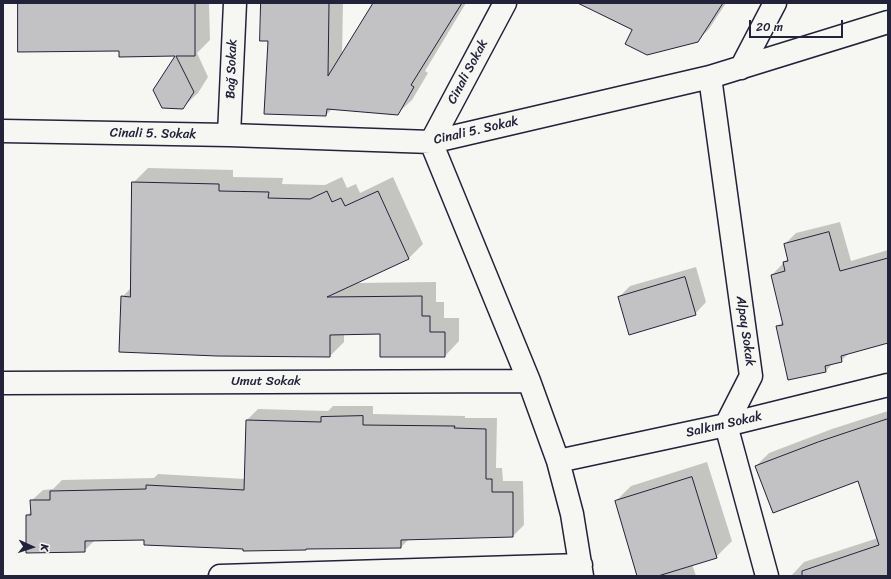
<!DOCTYPE html>
<html>
<head>
<meta charset="utf-8">
<style>
	body { margin:0 }
	#map { position:relative; width:891px; height:579px; overflow:hidden; background:#f6f6f2; font-family:Sriracha,sans-serif }
	canvas { display:block }
	.frame { position:absolute; inset:0; border:4px solid #22223b; pointer-events:none }
	.north { position:absolute; left:12px; top:527px; width:40px; height:40px; -webkit-text-stroke:3px #f6f6f2; paint-order:stroke; rotate:93deg; font-size:11px; font-weight:700; line-height:16px; text-align:center; color:#22223b }
	.north::after { content:''; display:block; margin:auto; width:14px; height:18px; background:#22223b; clip-path:polygon(50% 0,100% 100%,50% 72%,0 100%) }
	.scale { position:absolute; left:749px; top:20px; width:94px; height:18px; box-sizing:border-box; border:2px solid #22223b; border-top:0; padding-left:5px; font-size:12px; line-height:14px; white-space:nowrap; color:#22223b; -webkit-text-stroke:3px #f6f6f2; paint-order:stroke }
</style>
</head>
<body>
<div id="map">
<canvas width="891" height="579"></canvas>
<div class="frame"></div>
<div class="north">K</div>
<div class="scale">20 m</div>
</div>
<script>
const ctx = document.querySelector('canvas').getContext('2d');
ctx.lineJoin = 'round';
function fill(path, color) { ctx.fillStyle = color; ctx.fill(path, 'evenodd'); }
function stroke(path, color, width, dash) { ctx.strokeStyle = color; ctx.lineWidth = width; ctx.lineCap = dash ? 'butt' : 'round'; ctx.setLineDash(dash || []); ctx.stroke(path); }
function drawText(font, color, halo, rows, align = 'center') {
  ctx.font = font + ' Sriracha,sans-serif'; ctx.lineWidth = 3; ctx.setLineDash([]); ctx.textBaseline = 'middle'; ctx.strokeStyle = halo; ctx.fillStyle = color; for (const [text, x, y, turn = 0] of rows) {
    ctx.save(); ctx.translate(x, y); ctx.rotate((+turn || 0) * Math.PI / 180); ctx.textAlign = isNaN(turn) ? turn : align; if (halo) ctx.strokeText(text, 0, 0); ctx.fillText(text, 0, 0); ctx.restore();
  }
}
const shadow = new Path2D(`
	M19,3H209L210,40L197,53L208,77L198,93L182,108L154,90L177,55L120,50Z
	M262,3H343L342,55L374,3H466L425,71L428,73L412,100L397,114L332,109L326,115L269,40Z
	M580,3H726L709,29L697,41L633,29Z
	M148,168L233,170V177L283,178L282,184L325,185L342,177L347,188L356,184L360,193L393,177L423,244L409,258L355,283L436,282V302H444V318H459V341L445,356L381,333L344,334V342L330,356L122,297L131,288L133,183Z
	M840,222L851,261L888,250V342L850,352L841,361L834,362L826,371L777,327L783,321L772,275L788,258L785,244L796,233Z
	M696,267L706,302L695,314L619,297L630,286Z
	M333,406H373V414L465,416V418H497L496,468H502L503,481H523L524,525L513,536L410,538L401,547L244,548L145,539L95,540L84,551L27,515L32,511L31,501L43,490L53,489L62,480L154,478L158,474L245,479L247,420L258,409L328,411Z
	M888,411V576H791L804,562L878,538L859,480L756,466L769,453L832,429Z
	M707,462L732,541L716,557L692,564L696,576H638L616,501L631,486Z`);
const building = new Path2D(`
	M18,3H195V56H176L194,92L183,109L162,108L153,90L175,56L119,57V51L18,52Z
	M261,3H329L328,76L373,3H462L411,85L414,87L398,115L327,109L326,116L264,114L268,41H260Z
	M578,3H723L698,42L647,55L625,44L632,30Z
	M132,182L219,184V191L269,192L268,198L310,199L327,191L332,202L341,198L345,206L378,191L409,259L327,297L422,296V316H430V332H445V357H380V334L330,335V357L217,356L119,352L121,296L130,297Z
	M829,232L840,271L888,258V343L841,356L842,362L825,366L826,372L788,380L776,326L783,325L771,275L785,271L783,262L788,261L784,244Z
	M685,277L696,315L629,335L618,297Z
	M363,416V425L455,426L454,428L486,429V479H492V492H513V537L401,540V548L306,549V550L243,551V549L144,545V540L85,541V552L26,553V515H31L30,500H50V491L146,489V485L244,490L246,420L321,422V417Z
	M888,419V576H802V571L879,545L858,481L773,513L755,466L818,442Z
	M692,477L717,558L658,576H637L615,501Z`);
const minor = new Path2D(`
	M505,3L431,142L529,381L558,461L572,514L582,576
	M741,68L775,3
	M710,77L751,376L726,425L767,576
	M3,131L229,135L431,142L710,77L888,22
	M229,135L235,3
	M3,383L529,381
	M558,461L726,425L888,385
	M220,576L581,565`);
const streetNames = [
	["Bağ Sokak",232,69,-88],
	["Cinali Sokak",468,72,-62],
	["Cinali 5. Sokak",476,131,-13],
	["Cinali 5. Sokak",153,134,1],
	["Alpay Sokak",745,331,82],
	["Umut Sokak",266,382],
	["Salkım Sokak",724,425,-13]
];
fill(shadow, '#0003');
fill(building, '#c2c2c4');
stroke(building, '#22223b', 1);
stroke(minor, '#22223b', 25);
stroke(minor, '#f6f6f2', 22);
drawText('13px', '#22223b', '#f6f6f2', streetNames);
</script>
</body>
</html>
